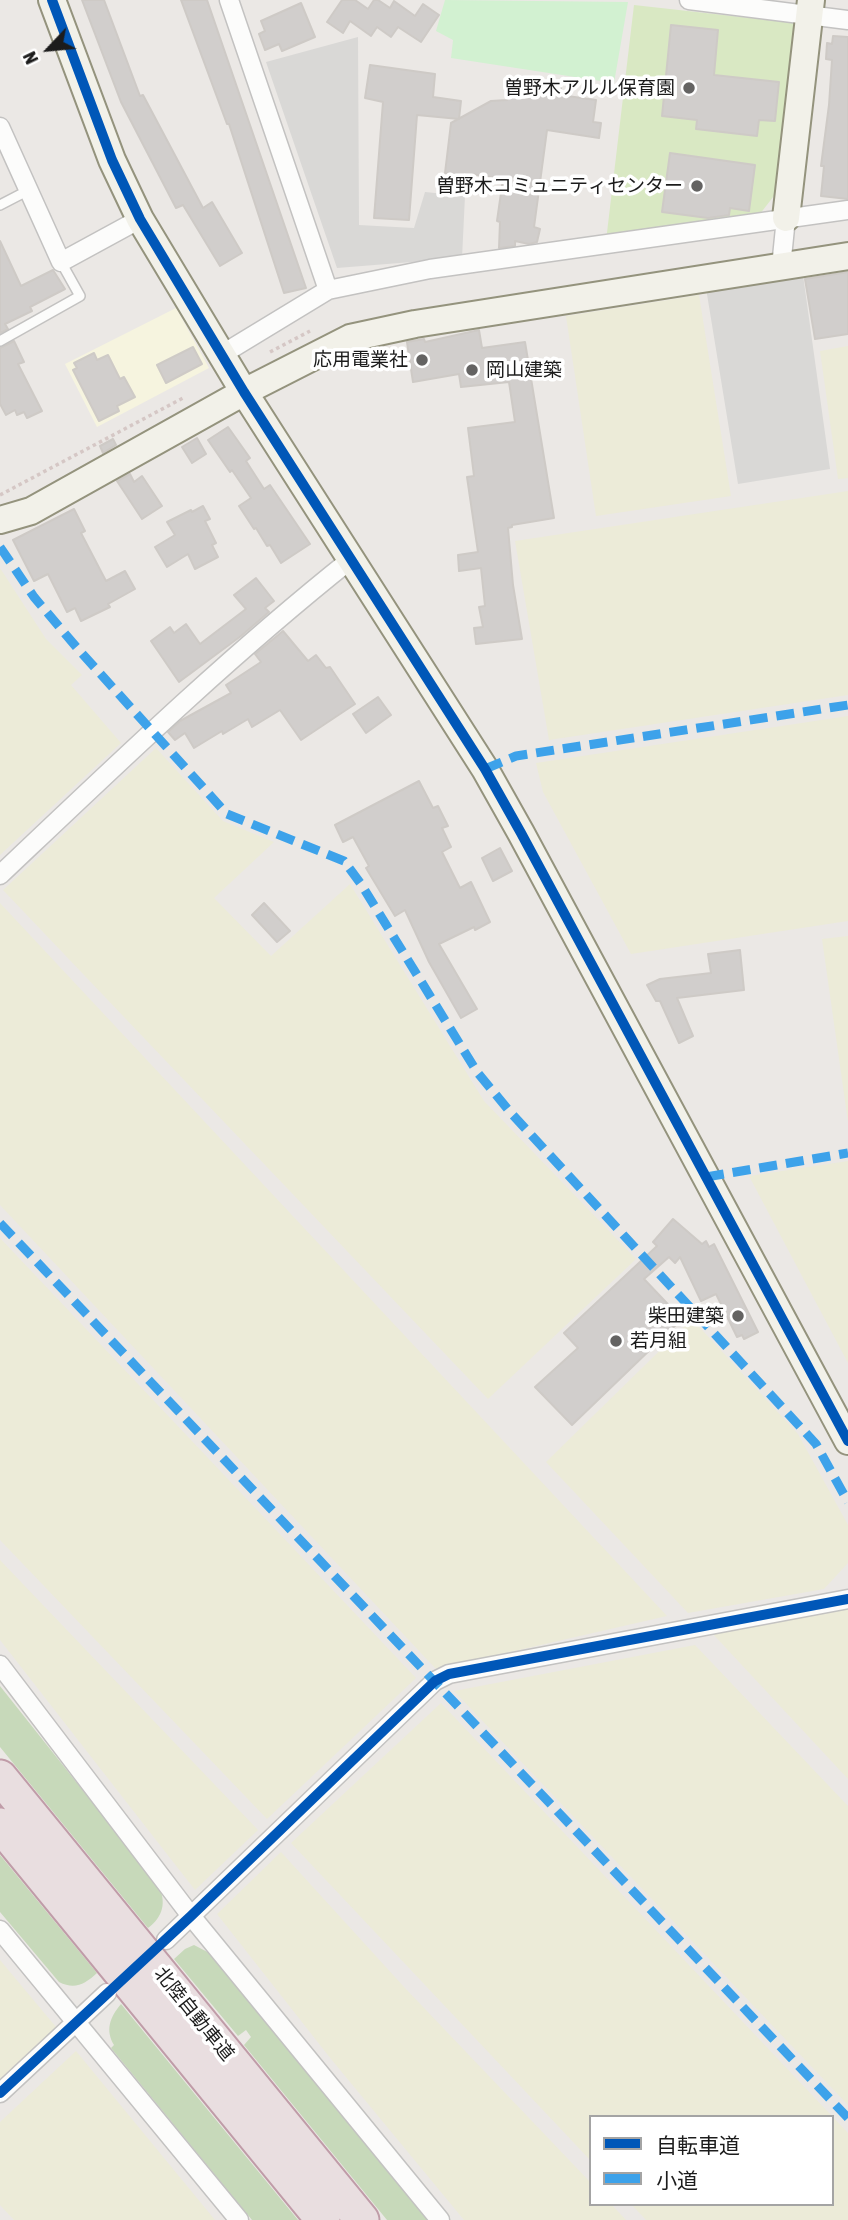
<!DOCTYPE html>
<html>
<head>
<meta charset="utf-8">
<style>
	body { margin:0 }
	#map { position:relative; width:848px; height:2220px; overflow:hidden; background:#ebe8e5; font-family:"Asap Condensed","Noto Sans JP",sans-serif }
	canvas { display:block }
	.legend { position:absolute; left:589px; top:2115px; width:245px; height:91px; box-sizing:border-box; background:#fff; border:2px solid #a4a4a4; margin:0; padding:9px 12px; list-style:none; font-size:21px; color:#1c1c1c }
	.legend li { display:flex; align-items:center; gap:14px; height:35px }
	.legend b { width:35px; border:2px solid #a4a4a4 }
	.north { position:absolute; left:14px; top:14px; width:70px; height:70px; -webkit-text-stroke:5px #fff; paint-order:stroke; rotate:244deg; font-size:19px; font-weight:700; line-height:28px; text-align:center; color:#1c1c1c }
	.north::after { content:''; display:block; margin:auto; width:24px; height:32px; background:#1c1c1c; clip-path:polygon(50% 0,100% 100%,50% 72%,0 100%) }
</style>
</head>
<body>
<div id="map">
<canvas width="848" height="2220"></canvas>
<ul class="legend">
<li><b style="height:9px;background:#0057b8"></b>自転車道</li>
<li><b style="height:9px;background:#3da2ea"></b>小道</li>
</ul>
<div class="north">N</div>
</div>
<script>
const ctx = document.querySelector('canvas').getContext('2d');
ctx.lineJoin = 'round';
function fill(path, color) { ctx.fillStyle = color; ctx.fill(path, 'evenodd'); }
function stroke(path, color, width, dash) { ctx.strokeStyle = color; ctx.lineWidth = width; ctx.lineCap = dash ? 'butt' : 'round'; ctx.setLineDash(dash || []); ctx.stroke(path); }
function drawText(font, color, halo, rows, align = 'center') {
  ctx.font = font + ' "Asap Condensed","Noto Sans JP",sans-serif'; ctx.lineWidth = 7; ctx.setLineDash([]); ctx.textBaseline = 'middle'; ctx.strokeStyle = halo; ctx.fillStyle = color; for (const [text, x, y, turn = 0] of rows) {
    ctx.save(); ctx.translate(x, y); ctx.rotate((+turn || 0) * Math.PI / 180); ctx.textAlign = isNaN(turn) ? turn : align; if (halo) ctx.strokeText(text, 0, 0); ctx.fillText(text, 0, 0); ctx.restore();
  }
}
const education = new Path2D(`
	M176,308L209,368L97,427L65,364Z`);
const religious = new Path2D(`
	M358,37L359,225L414,228L425,192L465,196L462,258L337,268L266,62Z
	M802,268L830,469L738,484L705,282Z`);
const farmland = new Path2D(`
	M699,295L731,496L596,516L566,316Z
	M848,346V478L838,479L820,351Z
	M848,491V695L549,740L515,541Z
	M0,568L46,639L82,675L71,685L121,743L0,855Z
	M848,716V921L631,954L543,792L536,763Z
	M156,748L223,821L274,842L214,898L271,956L350,884L484,1101L636,1259L488,1399L3,890Z
	M0,903L667,1616L436,1669L0,1205Z
	M848,936V1122L822,939Z
	M848,1161V1363L749,1176Z
	M0,1238L416,1678L267,1819L0,1540Z
	M692,1319L798,1434L848,1525V1563L824,1589L688,1613L546,1462Z
	M0,1560L258,1830L195,1890L0,1640Z
	M848,1607V1779L712,1633Z
	M695,1645L848,1806V2105L454,1691Z
	M441,1703L848,2133V2220H646L631,2204H832V2117H591V2161L291,1843Z
	M281,1852L405,1988L591,2183V2204H611L626,2220H464L331,2059L217,1914Z
	M0,1960L56,2027L0,2079Z
	M76,2051L215,2220H14L0,2205V2122Z`);
const grass = new Path2D(`
	M634,5L795,23L777,192L756,219L606,241Z`);
const forest = new Path2D(`
	M0,1686L158,1885C167,1902 163,1917 148,1928L0,1747Z
	M0,1855L97,1973C85,1984 75,1990 59,1982L0,1912Z
	M194,1945L219,1958L429,2220H387L244,2045L251,2037L246,2030L238,2036L174,1959L185,1949Z
	M121,2004L298,2220H252L111,2048L114,2045C105,2030 110,2017 121,2004Z`);
const park = new Path2D(`
	M445,0L628,2L614,83L451,58L453,40L436,31Z`);
const building = new Path2D(`
	M82,0H104L140,96L143,95L203,208L212,202L242,253L220,266L183,205L176,208L121,102Z
	M181,0H207L306,288L284,293L229,124H227Z
	M342,0H355L368,9L374,0H378L390,8L394,1L415,16L423,4L439,15L421,42L398,27L391,37L377,27L371,36L350,21L343,33L327,22Z
	M301,3L315,37L282,51L279,44L265,50L259,34L265,31L261,21Z
	M671,25L718,30L714,75L779,82L775,121L759,120L757,136L696,129L697,120L662,116Z
	M833,36L848,37V199L821,196L824,166H821L829,105L832,60L826,59L827,43L832,44Z
	M370,65L435,74L433,97L461,101L459,119L417,115L409,220L374,218L383,102L365,98Z
	M510,80L561,87L560,95L596,100L593,122L601,123L599,138L547,130L534,227L540,229L537,242L529,244L515,241V246L499,248L500,222L497,221L503,179L471,174V177L445,173L451,123L491,101L507,100Z
	M670,153L755,165L749,211L730,208L729,215L708,218L662,212Z
	M0,241L21,286L53,270L65,289L30,307L32,311L5,324L8,329L0,333Z
	M848,272V334L815,339L805,279Z
	M479,330L482,348L525,342L554,518L512,525V527L508,528L513,585L522,639L476,644L474,628L483,627L479,607L485,606L481,568L459,571L458,555L478,552L467,477L474,476L468,428L515,422L509,382L461,387L459,374L413,382L407,342L424,339L425,342Z
	M14,341L24,362L18,364L42,411L27,418L24,412L17,415L15,410L6,415L0,404V348Z
	M193,347L202,364L166,383L157,365Z
	M94,353L97,360L108,355L120,379L124,377L135,397L117,406L119,411L99,421L73,370L77,368L74,363Z
	M228,427L250,458L246,461L264,489L270,485L310,544L281,563L270,545L267,546L256,528L254,529L239,506L251,498L232,470L230,472L208,440Z
	M197,438L206,454L192,463L182,447Z
	M113,439L116,445L103,453L100,446Z
	M130,474L134,482L142,476L162,506L142,519L117,481Z
	M203,506L210,519L205,521L216,543L212,545L218,557L195,569L188,554L167,567L155,547L175,535L167,522L191,510L192,512Z
	M74,509L85,531L81,533L106,581L125,571L135,589L108,604L110,607L81,621L75,608L67,612L48,574L34,581L13,540Z
	M256,578L274,601L265,608L269,612L241,636L179,682L151,641L170,627L174,633L186,624L200,644L246,609L234,595Z
	M283,631L308,661L316,655L326,668L330,667L355,704L301,740L280,710L252,727L248,719L223,734L222,731L194,748L185,733L175,740L168,732L180,721L231,693L226,685L261,662L255,654Z
	M378,697L391,715L366,733L353,714Z
	M419,781L433,808L438,806L448,826L442,828L451,847L442,852L460,888L471,882L490,922L475,930L474,927L439,944L477,1009L461,1018L429,962L405,910L395,916L366,868L369,866L353,837L343,842L335,825Z
	M500,848L512,871L493,881L482,858Z
	M264,903L290,931L277,942L252,915Z
	M740,950L744,990L677,998L693,1036L679,1043L660,1001H656L647,985L660,979L711,973L708,954Z
	M673,1219L702,1244L706,1241L709,1247L714,1244L758,1332L744,1339L742,1335L737,1337L716,1294L701,1301L680,1257L675,1263L669,1257L644,1279L682,1319L572,1425L535,1387L578,1348L564,1333L657,1246L653,1242Z`);
const path = new Path2D(`
	M270,352L310,331
	M0,495L183,398`);
const lane = new Path2D(`
	M0,205L29,190
	M0,341L80,296L61,262`);
const street = new Path2D(`
	M229,0L328,290
	M689,0L848,20
	M0,127L61,262L140,219
	M781,267L786,218
	M221,355L328,290L430,269L848,210
	M0,875C114,767 227,658 350,560
	M0,1665L191,1916L440,2220
	M0,1930L239,2220
	M166,1940L435,1681L449,1674L848,1599
	M0,2093L107,1993`);
const secondary = new Path2D(`
	M52,0L112,160L140,219L244,392L485,769L521,833L848,1441
	M786,218L811,0
	M0,520L31,511L244,392L350,338L415,324L848,256`);
const highway = new Path2D(`
	M0,1777L362,2220
	M0,1825L323,2220`);
const quiet = new Path2D(`
	M0,547L34,597L78,649L227,814L344,861L361,884L477,1072L511,1113L816,1444L848,1502
	M485,769L516,756L848,705
	M706,1177L848,1153
	M0,1223L848,2118`);
const cycleway = new Path2D(`
	M52,0L112,160L140,219L244,392L485,769L521,833L848,1441
	M0,2093L191,1916L435,1681L449,1674L848,1599`);
const markers = [
	[689,88,7,"#646362"],
	[697,186,7,"#646362"],
	[422,360,7,"#646362"],
	[472,370,7,"#646362"],
	[738,1316,7,"#646362"],
	[616,1341,7,"#646362"]
];
const poiNames = [
	["曽野木アルル保育園",675,88],
	["曽野木コミュニティセンター",683,186],
	["応用電業社",408,360],
	["岡山建築",486,370,"left"],
	["柴田建築",724,1316],
	["若月組",630,1341,"left"]
];
const streetNames = [
	["北陸自動車道",194,2014,51]
];
fill(education, '#f6f4df');
fill(religious, '#d9d8d6');
fill(farmland, '#ecebd8');
fill(grass, '#d9e8c3');
fill(forest, '#c7d9ba');
fill(park, '#d2f1d1');
fill(building, '#d1cecc');
stroke(building, '#cecac6', 2);
stroke(lane, '#c3c2c1', 12);
stroke(street, '#c3c2c1', 21);
stroke(secondary, '#94937d', 30);
stroke(highway, '#c09ca8', 37);
stroke(path, '#d5c7c5', 3.5, [3.5, 3.5]);
stroke(lane, '#fcfcfb', 9);
stroke(street, '#fcfcfb', 18);
stroke(secondary, '#f2f1e9', 26);
stroke(highway, '#e9dee0', 33);
stroke(quiet, '#3da2ea', 9, [18, 9]);
stroke(cycleway, '#0057b8', 10);
for (const [x, y, r, color] of markers) { const dot = new Path2D(); dot.arc(x, y, r, 0, 2 * Math.PI); ctx.fillStyle = color; ctx.fill(dot); stroke(dot, '#fff', 2.5); }
drawText('19px', '#1c1c1c', '#fff', poiNames, 'right');
drawText('19px', '#1c1c1c', '#fff', streetNames);
</script>
</body>
</html>
